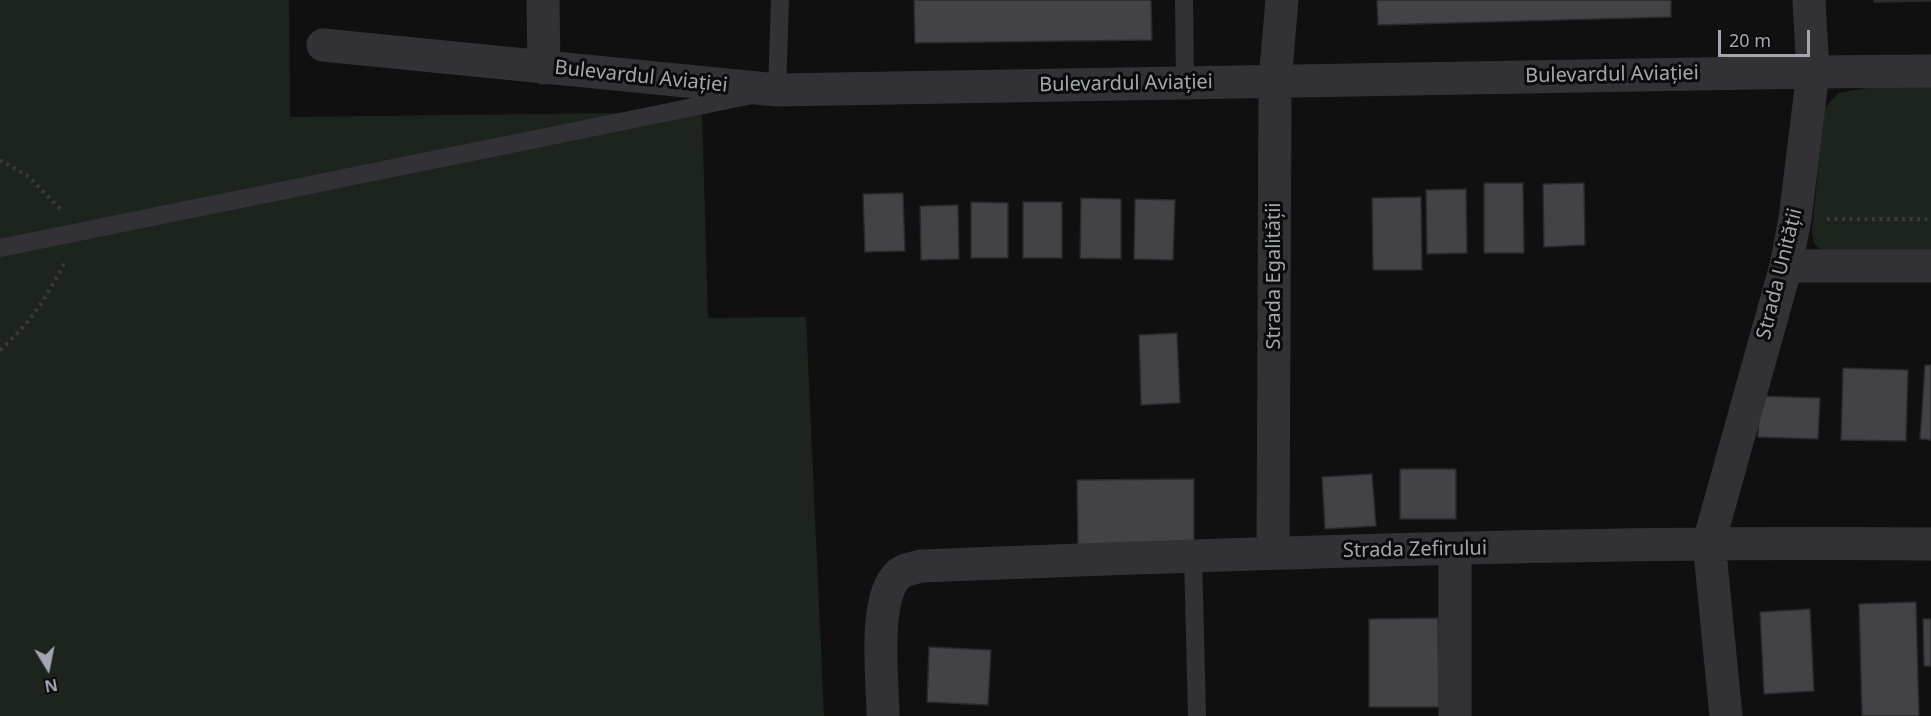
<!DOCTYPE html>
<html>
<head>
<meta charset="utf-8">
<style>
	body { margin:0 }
	#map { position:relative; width:1931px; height:716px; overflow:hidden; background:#101011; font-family:"Noto Sans",sans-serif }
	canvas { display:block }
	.north { position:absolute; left:18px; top:638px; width:60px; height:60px; -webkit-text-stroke:4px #0b0b0c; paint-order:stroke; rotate:170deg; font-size:16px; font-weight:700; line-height:24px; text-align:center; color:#a3a6b1 }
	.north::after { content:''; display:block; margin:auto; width:21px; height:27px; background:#a3a6b1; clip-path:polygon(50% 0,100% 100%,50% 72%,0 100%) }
	.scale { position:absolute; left:1718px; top:30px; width:92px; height:27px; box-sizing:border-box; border:3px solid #a3a6b1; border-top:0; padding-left:8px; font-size:18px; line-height:21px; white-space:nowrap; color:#a3a6b1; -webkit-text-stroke:4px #0b0b0c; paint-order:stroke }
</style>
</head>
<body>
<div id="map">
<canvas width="1931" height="716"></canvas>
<div class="north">N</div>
<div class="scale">20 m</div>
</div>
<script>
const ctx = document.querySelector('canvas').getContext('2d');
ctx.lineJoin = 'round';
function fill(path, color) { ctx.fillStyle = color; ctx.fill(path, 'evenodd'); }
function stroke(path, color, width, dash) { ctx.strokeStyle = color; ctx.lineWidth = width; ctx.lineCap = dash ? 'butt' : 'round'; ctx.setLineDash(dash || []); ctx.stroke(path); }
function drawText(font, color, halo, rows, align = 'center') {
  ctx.font = font + ' "Noto Sans",sans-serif'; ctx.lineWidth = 6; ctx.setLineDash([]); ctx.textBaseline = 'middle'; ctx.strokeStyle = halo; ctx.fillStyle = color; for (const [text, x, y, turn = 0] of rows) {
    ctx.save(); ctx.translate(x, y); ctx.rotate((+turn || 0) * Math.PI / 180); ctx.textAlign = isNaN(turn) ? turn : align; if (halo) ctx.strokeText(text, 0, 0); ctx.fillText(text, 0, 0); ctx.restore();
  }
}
const green = new Path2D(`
	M0,0H289L290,117L702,112L708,318L806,317L824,716H0Z
	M1879,86H1931V254L1823,252L1814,243L1812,231L1824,109L1838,93Z`);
const building = new Path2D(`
	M914,0H1151L1152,40L915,43Z
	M1377,0H1671V17L1378,25Z
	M1874,0H1931V1L1874,2Z
	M1484,183H1523L1524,253H1484Z
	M1584,183L1585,245L1544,247L1543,184Z
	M1466,189L1467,253L1427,254L1426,190Z
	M903,193L905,251L865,252L863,194Z
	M1421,197L1422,270H1373L1372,198Z
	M1081,198L1121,199V259L1080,258Z
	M1135,199L1175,200L1173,260L1134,259Z
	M971,202L1008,203V258H971Z
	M1023,202H1062V258H1023Z
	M958,205L959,259L921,260L920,206Z
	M1177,333L1180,403L1141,405L1139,335Z
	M1925,365H1931V440L1920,439Z
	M1843,368L1908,370L1906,441L1841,440Z
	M1759,396L1820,398L1818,439L1758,437Z
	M1400,469H1456V519H1400Z
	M1372,474L1376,526L1325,529L1322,477Z
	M1194,479V548L1078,549L1077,480Z
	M1916,602L1919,716H1862L1859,604Z
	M1810,609L1814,691L1764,694L1760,612Z
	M1438,618L1439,707H1369V619Z
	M1923,619H1931V666H1924Z
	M929,647L991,650L988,705L927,702Z`);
const path = new Path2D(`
	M0,160L29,177L61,210
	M1827,219H1931
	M0,350C30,324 48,295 66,260`);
const service = new Path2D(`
	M1184,0L1185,83
	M0,248L777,90L780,0
	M1193,556L1197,716`);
const minor = new Path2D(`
	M543,0L544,68
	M323,45L777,90L1813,72
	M1786,266H1931
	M1273,553L1275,81L1282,0
	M883,716C883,682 872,597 899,574C904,569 915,568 921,566C1258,553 1594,541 1931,544
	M1455,716V549
	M1726,716L1709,542L1786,266L1795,219L1813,72L1809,0`);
const tertiary = new Path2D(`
	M1813,72L1931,71`);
const streetNames = [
	["Bulevardul Aviației",1612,75,-1],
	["Bulevardul Aviației",641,77,6],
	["Bulevardul Aviației",1126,84,-1],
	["Strada Unității",1780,274,-76],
	["Strada Egalității",1274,276,-90],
	["Strada Zefirului",1415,550,-1]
];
fill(green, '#1d241e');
fill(building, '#424247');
stroke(building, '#2a2a2d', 1.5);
stroke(path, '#38393d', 4, [3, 4.5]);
stroke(service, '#323236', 18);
stroke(minor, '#323236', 33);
stroke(tertiary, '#323236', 33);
drawText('20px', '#a3a6b1', '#0b0b0c', streetNames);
</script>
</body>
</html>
